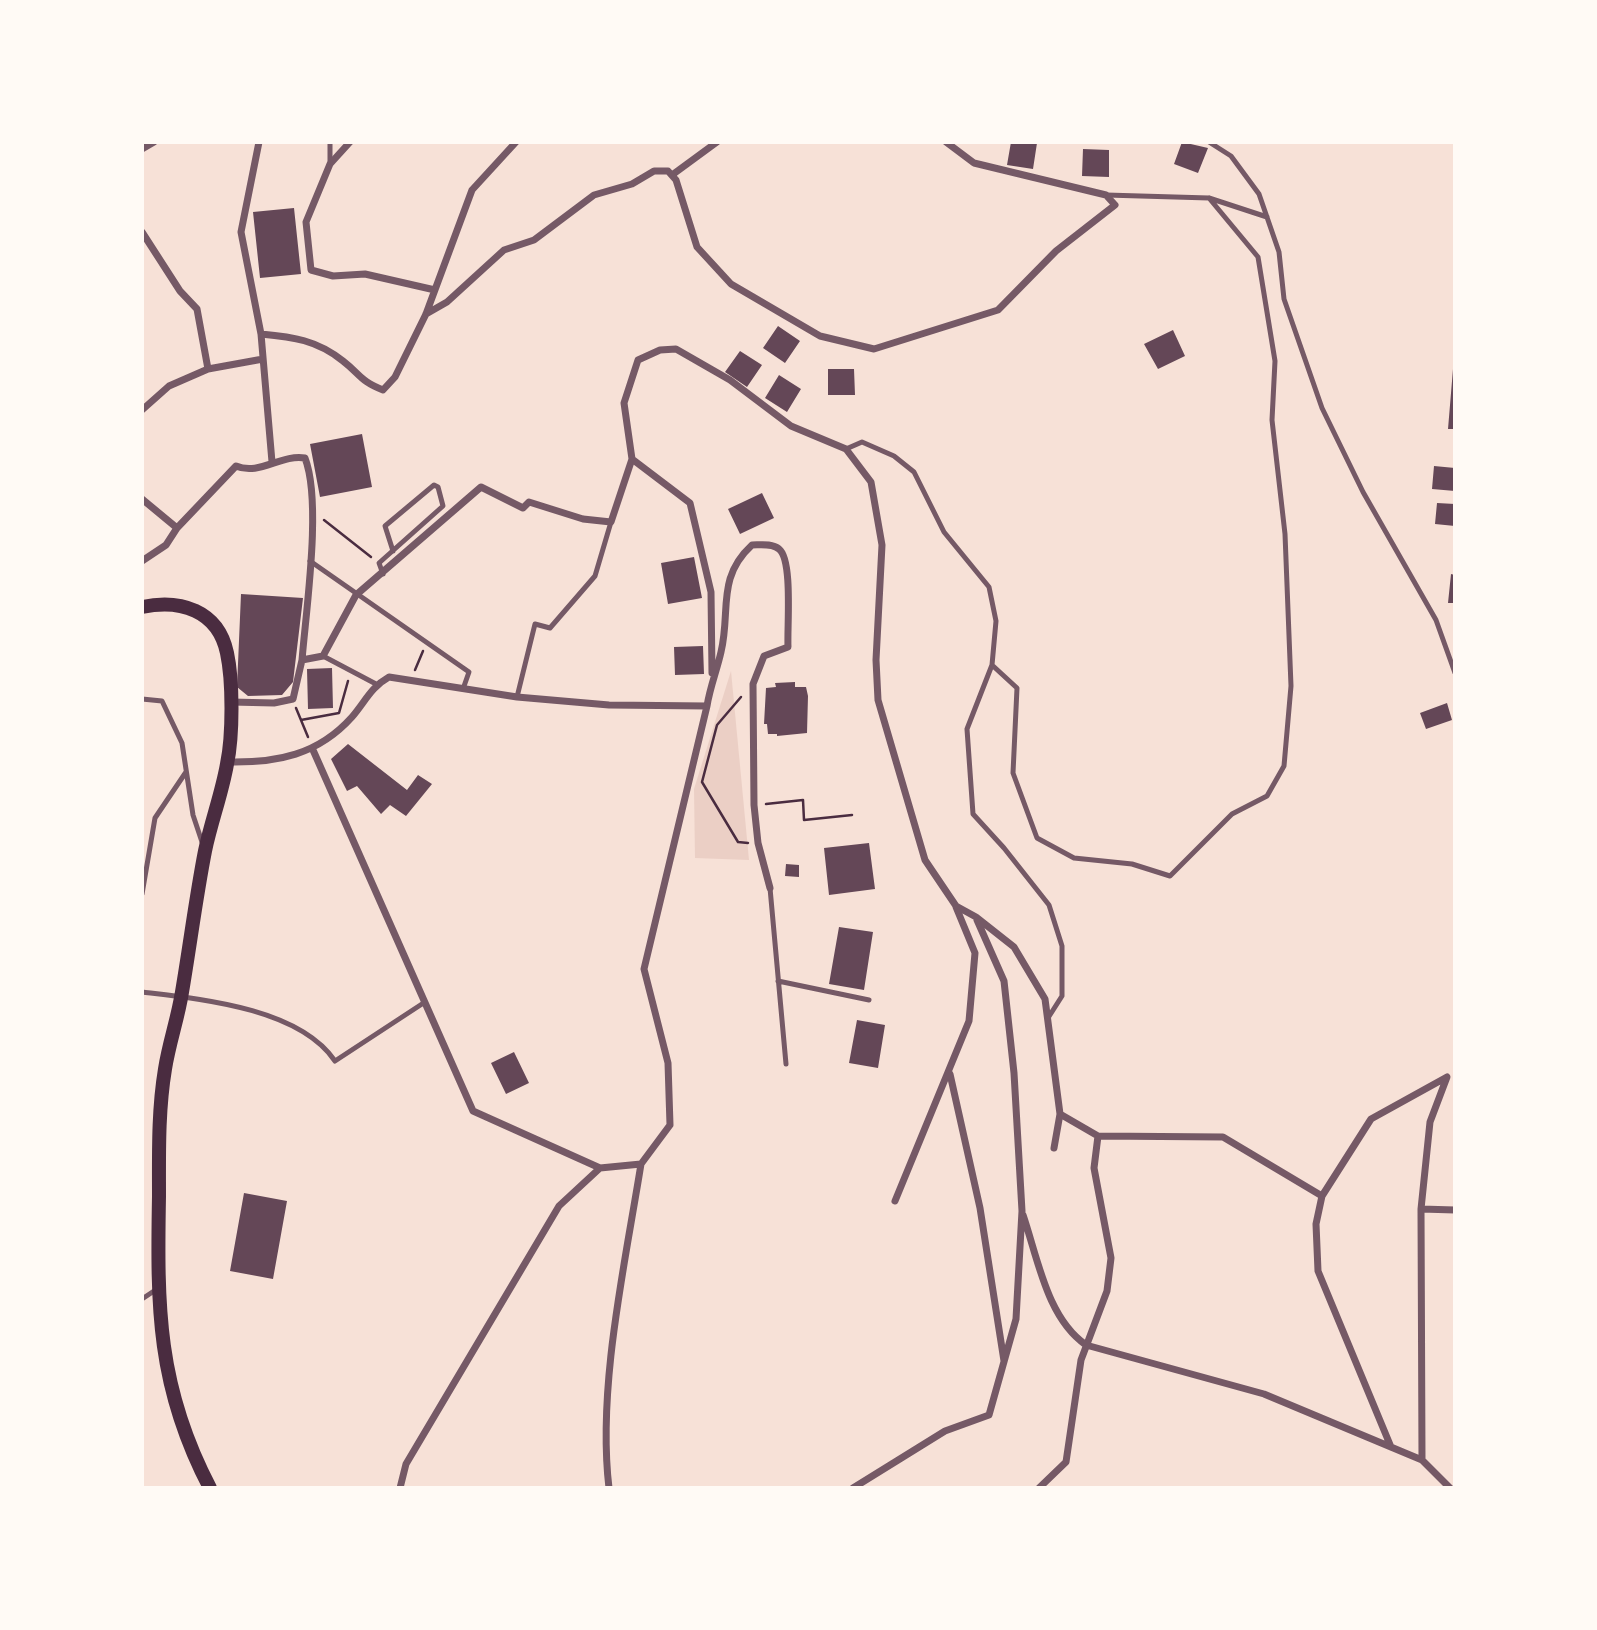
<!DOCTYPE html>
<html>
<head>
<meta charset="utf-8">
<style>
	body { margin:0 }
	#map { position:relative; width:1597px; height:1630px; overflow:hidden; background:#f7e1d7; font-family:"Fira Sans",sans-serif }
	canvas { display:block }
	.frame { position:absolute; inset:0; border:144px solid #fffaf5; pointer-events:none }
</style>
</head>
<body>
<div id="map">
<canvas width="1597" height="1630"></canvas>
<div class="frame"></div>
</div>
<script>
const ctx = document.querySelector('canvas').getContext('2d');
ctx.lineJoin = 'round';
function fill(path, color) { ctx.fillStyle = color; ctx.fill(path, 'evenodd'); }
function stroke(path, color, width, dash) { ctx.strokeStyle = color; ctx.lineWidth = width; ctx.lineCap = dash ? 'butt' : 'round'; ctx.setLineDash(dash || []); ctx.stroke(path); }
const green = new Path2D(`
	M731,671L749,860L695,858L694,789Z`);
const building = new Path2D(`
	M1011,142L1037,143L1033,169L1007,165Z
	M1182,142L1208,148L1198,173L1174,164Z
	M1083,149L1109,150V177L1082,176Z
	M294,208L301,274L260,278L253,212Z
	M778,326L800,341L785,363L763,348Z
	M1173,330L1185,356L1158,369L1144,344Z
	M740,351L762,365L747,387L725,372Z
	M828,369H854L855,395H828Z
	M1453,369H1455V429H1448Z
	M779,375L801,389L787,412L765,398Z
	M362,434L372,487L320,497L310,444Z
	M1434,466L1455,468V491L1432,489Z
	M762,493L774,518L740,534L728,509Z
	M1437,503L1455,504V526L1435,524Z
	M694,557L702,598L668,604L661,563Z
	M1451,574L1455,575V603H1448Z
	M241,594L303,598L293,682L282,695L248,696L237,687Z
	M703,646L704,674L675,675L674,647Z
	M332,668L333,708L308,709L307,669Z
	M795,682V687H806L808,696L807,733L777,736V734H768L767,724H764L766,688L776,687L775,683Z
	M1447,703L1452,720L1426,729L1420,713Z
	M348,744L407,790L418,775L432,784L406,816L390,805L381,814L357,786L347,791L331,759Z
	M869,843L875,889L829,895L824,848Z
	M786,864L799,865V877L785,876Z
	M839,927L873,932L864,990L829,984Z
	M857,1020L885,1025L878,1068L849,1063Z
	M514,1052L529,1083L506,1094L491,1063Z
	M244,1193L287,1201L273,1279L230,1271Z`);
const path = new Path2D(`
	M324,520L371,557
	M415,670L423,651
	M741,697L717,725L702,782L738,842L748,843
	M296,708L308,737
	M301,720L339,713L348,681
	M766,804L803,800L804,820L852,815`);
const service = new Path2D(`
	M1209,142L1231,156L1259,194L1279,252L1284,299L1322,408L1363,492L1436,620L1455,673
	M330,163V142
	M1106,195L1209,198L1267,217
	M846,449L862,442L894,456L914,472L944,532L989,587L996,621L992,665L967,729L973,814L1004,848L1049,905L1062,946V996L1048,1018
	M310,561L469,672L463,689
	M383,574L379,563L443,506L438,487L434,485L385,526L393,551
	M323,656L376,684
	M992,665L1017,688L1013,773L1037,838L1074,858L1132,864L1170,876L1232,814L1267,796L1284,766L1291,686L1285,534L1272,420L1275,361L1258,257L1209,198
	M517,697L535,624L550,628L595,576L611,522
	M142,699L162,701L182,743L193,815L203,845
	M770,888L786,1064
	M142,894L155,818L186,772
	M778,981L869,1000
	M142,992C201,999 299,1008 335,1061L425,1002
	M142,1299L157,1289`);
const minor = new Path2D(`
	M259,142L241,232L261,334L272,462
	M350,142L330,164L306,222L311,270L333,276L365,274L435,290
	M142,149L154,142
	M672,175L717,142
	M142,232L180,291L197,309L208,369L169,386L142,410
	M426,314L447,302L504,250L534,240L594,195L632,184L654,171H668L676,180L697,247L731,284L820,336L874,349L998,310L1056,251L1115,205L1106,195L974,163L946,142
	M261,334C293,337 317,340 343,361C361,375 360,381 383,390L395,377L426,314L472,190L516,142
	M208,369L263,359
	M632,459L690,503L711,592L712,673
	M142,499L177,528L236,466C259,476 281,454 305,458C322,502 306,610 302,660
	M142,561L166,545L177,528
	M231,702L274,703L293,699L302,660L323,656L356,595L481,487L523,508L529,502L583,519L611,522L632,459L624,403L638,360L660,350L676,349L730,380L791,426L846,449L871,482L882,545L876,660L878,700L925,860L956,906L976,917L1014,947L1045,999L1060,1114L1054,1148
	M313,750L473,1111L600,1168
	M228,762C277,763 318,755 352,717C365,702 371,687 389,677L517,697L609,705L707,706C710,687 717,670 721,652C731,611 716,578 752,545C760,545 772,543 779,549C793,560 787,627 788,647L764,656L753,684L754,805L758,843L770,888
	M950,1074L980,1208L1004,1361
	M1060,1114L1098,1136L1223,1137L1322,1196L1371,1119L1447,1077L1430,1122L1421,1209L1455,1210
	M1322,1196L1316,1224L1318,1271L1391,1447
	M895,1201L969,1021L975,953L956,907
	M1421,1209L1422,1460
	M1023,1215C1038,1259 1047,1318 1086,1345L1264,1394L1422,1460L1450,1488
	M400,1488L406,1464L559,1206L600,1168L641,1164L670,1125L668,1063L644,969L707,706
	M609,1488C597,1388 625,1264 641,1164
	M853,1488L945,1431L989,1415L1016,1319L1022,1211L1014,1073L1004,981L977,920
	M1039,1488L1066,1462L1081,1360L1107,1291L1111,1258L1094,1168L1098,1136`);
const secondary = new Path2D(`
	M142,607C180,599 218,610 227,653C233,681 233,735 227,764C222,793 211,822 205,851C196,897 190,945 182,992C178,1018 169,1043 165,1069C158,1111 159,1154 159,1196C157,1307 157,1387 210,1488`);
fill(green, '#ebcfc5');
fill(building, '#644757');
stroke(path, '#4a2c40', 2.5);
stroke(service, '#755966', 5);
stroke(minor, '#755966', 7);
stroke(secondary, '#4a2c40', 14);
</script>
</body>
</html>
